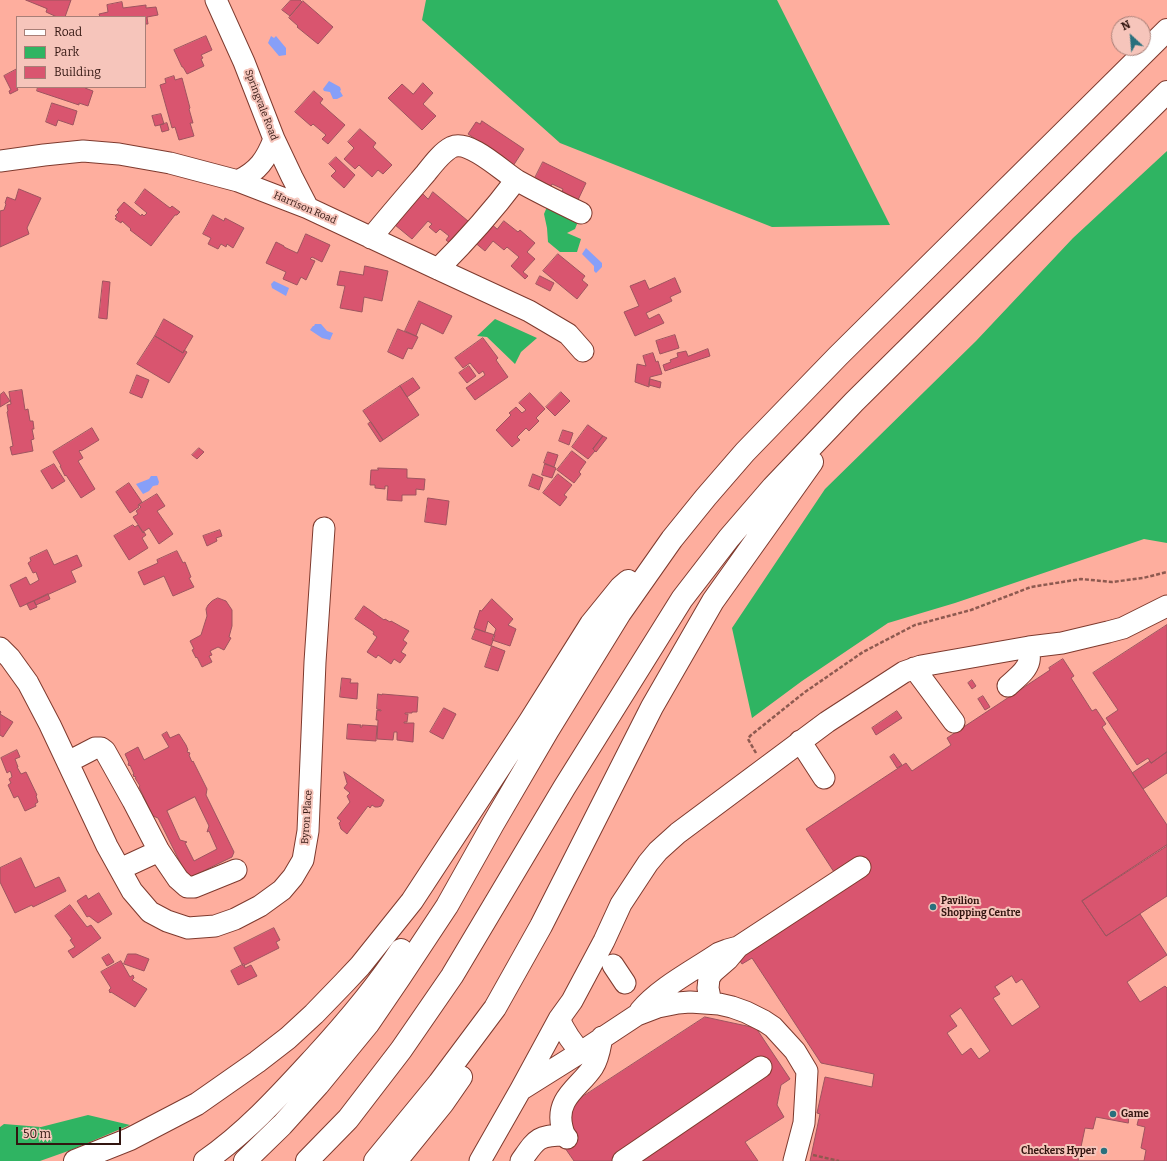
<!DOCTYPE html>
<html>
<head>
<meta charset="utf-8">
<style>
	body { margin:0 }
	#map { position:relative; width:1167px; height:1161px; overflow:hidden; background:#feae9e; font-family:Bitter,serif }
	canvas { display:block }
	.legend { position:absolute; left:16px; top:16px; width:130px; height:72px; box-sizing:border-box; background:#f6c5bb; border:1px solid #a87f77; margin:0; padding:5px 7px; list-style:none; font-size:12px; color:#321510 }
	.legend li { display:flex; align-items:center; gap:8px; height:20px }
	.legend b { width:20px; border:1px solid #a87f77 }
	.north { position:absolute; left:1111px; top:16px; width:40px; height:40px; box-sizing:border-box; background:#f6c5bb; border:1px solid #a87f77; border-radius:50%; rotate:334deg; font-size:11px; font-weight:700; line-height:16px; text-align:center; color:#321510 }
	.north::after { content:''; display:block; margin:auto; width:14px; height:18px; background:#29707d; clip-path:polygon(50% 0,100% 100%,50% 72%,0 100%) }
	.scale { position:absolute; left:16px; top:1127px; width:105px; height:18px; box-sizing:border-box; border:2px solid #321510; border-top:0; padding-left:5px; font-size:12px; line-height:14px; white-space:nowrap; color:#321510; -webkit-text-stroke:3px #f6c5bb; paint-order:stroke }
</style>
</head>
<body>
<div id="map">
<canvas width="1167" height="1161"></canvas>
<ul class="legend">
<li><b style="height:5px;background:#fff"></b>Road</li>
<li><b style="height:11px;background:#2fb462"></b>Park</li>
<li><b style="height:11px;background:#d9556f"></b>Building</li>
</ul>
<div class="north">N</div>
<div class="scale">50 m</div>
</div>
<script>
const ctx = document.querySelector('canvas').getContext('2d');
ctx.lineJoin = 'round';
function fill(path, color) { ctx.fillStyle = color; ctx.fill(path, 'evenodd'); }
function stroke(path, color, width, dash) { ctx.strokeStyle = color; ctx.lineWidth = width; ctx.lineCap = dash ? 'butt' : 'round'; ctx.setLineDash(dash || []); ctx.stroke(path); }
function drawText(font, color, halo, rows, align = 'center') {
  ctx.font = font + ' Bitter,serif'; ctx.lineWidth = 4; ctx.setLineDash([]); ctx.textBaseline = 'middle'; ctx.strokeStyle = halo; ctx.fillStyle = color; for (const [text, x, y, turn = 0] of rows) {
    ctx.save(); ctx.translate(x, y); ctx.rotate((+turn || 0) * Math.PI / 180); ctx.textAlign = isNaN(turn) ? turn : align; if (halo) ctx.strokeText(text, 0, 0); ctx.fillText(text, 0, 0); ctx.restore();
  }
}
const green = new Path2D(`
	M426,0H777L890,225L772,227L560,143L422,20Z
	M1167,151V543L1144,539L955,603L888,623L802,681L752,718L732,628L825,489L976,341L1073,238Z
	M549,202L579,219L575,229L567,233L581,239L577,252H560L548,242L547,228L544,214Z
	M495,319L537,338L521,352L515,364L487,337L477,336Z
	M88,1115L130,1125L71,1150L40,1161H0V1127L4,1124L41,1127Z`);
const water = new Path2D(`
	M271,36L274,38L276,36L286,48V55L279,56L268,43Z
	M329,81L340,87L341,90L340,91L343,96L337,99H333L330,92L324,91L323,89Z
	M586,248L602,263V267L596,273L594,271V266L582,254Z
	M274,281L289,288L286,296L272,288L271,284Z
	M315,324H321L327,331L333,333L330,340L322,338L310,330L313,326H314Z
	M151,476H157L159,482L158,485L153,486L149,491L143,494L136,484L149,479Z`);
const building = new Path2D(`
	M26,0H71L65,17H57L46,12L47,9Z
	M291,0H300L302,2L290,16L282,10Z
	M303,1L333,27L318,44L297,27L298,26L289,18Z
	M122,2L123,8L146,5V8L156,7L158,15L147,17L148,24H145V17H100L99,14L108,12L107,5Z
	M206,36L212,50L201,55L203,58L201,59L204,66L187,74L183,67H182L174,50Z
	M17,69V87H20L17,88L18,90L10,94L9,91L11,90L4,76Z
	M174,76L175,80L182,78L190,108L189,109L193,123H190L194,136L179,140L175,127L172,128L160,85L166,83L165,79Z
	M423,83L433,93L423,104L436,116L422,130L388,98L402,84L413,94Z
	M38,87H86L85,88L93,91L88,106L79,103V105L37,91Z
	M314,91L323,99L320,103L345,125L328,144L322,139L326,135L313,124L311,126L295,112Z
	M52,103L77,111L73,125L58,120L56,126L46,122Z
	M161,114L164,124L155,126L152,116Z
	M482,121L524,149L513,166L472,140L474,138L468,134L476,122L480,124Z
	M167,123L169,130L162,132L160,125Z
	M360,129L376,143L373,147L392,165L383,174L378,170L372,177L359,165L355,169L344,159L354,148L348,142Z
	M336,157L355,175L344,188L331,176L336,171L329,164Z
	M543,162L586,183L577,202L561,194L563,189L552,184L550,188L534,180Z
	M19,189L41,198L27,228L29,234L0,247V211L4,210L6,204L5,203L7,197L15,200Z
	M145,189L170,208L172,206L180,212L177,215H175L151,246L130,230L131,229L122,221L121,223L115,219L117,217L115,216L119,212L117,210L124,202L141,216L142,214L144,216L147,213L135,203Z
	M433,192L474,226L452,245L446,240L449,236L440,229L436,233L429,227L432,224L428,221L412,239L395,225L422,193L428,199Z
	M213,215L224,221L225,218L244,228L233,248L227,244L226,247L221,244L218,249L208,244L211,238L203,234Z
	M504,221L518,232L520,230L535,243L527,252L535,259L523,272L528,276L525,279L511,266L519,257L507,247L504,250L493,241L485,251L473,241L489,222L497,229Z
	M306,234L330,245L322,262L312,257L310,259L315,261L306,280L301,277L297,285L283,279L286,272L266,263L276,242L284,246V247L297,253Z
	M558,254L585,276L582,280L588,285L577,299L543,271Z
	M365,266L388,271L382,301L364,297L362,312L340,308L345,286L337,285L340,271L363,275Z
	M540,276L554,283L550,291L536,284Z
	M675,278L681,292L670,297L672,301L646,313L649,319L659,314L664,323L635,336L624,312L639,306L630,286L645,280L649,289Z
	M103,281L110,282L107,319L99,318Z
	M419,301L452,316L443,334L421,323L416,336L405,331Z
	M164,319L193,336L183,353L155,336Z
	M398,329L418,337L412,349L408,348L403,359L388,352Z
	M675,335L679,348L660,354L656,341Z
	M155,336L183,353L184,350L187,352L169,383L137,364Z
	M483,338L498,358L496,360L508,377L475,400L466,388L485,375L483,371L479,374L470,363L463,368L455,358Z
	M708,349L710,356L665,371L663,365L671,362L670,360L678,357L677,353L686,351L688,356Z
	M653,353L656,362L658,361L662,374L650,377L649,387L635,382L637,364L646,366L643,356Z
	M469,366L476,376L467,383L459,373Z
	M137,375L149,380L142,398L130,393Z
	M413,378L420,388L407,397L400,386Z
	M650,379L661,382L660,388L649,385Z
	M400,386L419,415L383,440L363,411Z
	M22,390L25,410L28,409L30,421H33L34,429H32L34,439L31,440L33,451L12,455L10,447L13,446L7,412L8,411L7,405L11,404L9,392Z
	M4,392L10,401L0,407V395Z
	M561,392L570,401L555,416L546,407Z
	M530,393L545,409L536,418L539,421L529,431L526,428L517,437L520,440L512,447L496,430L511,415L509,413L516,407L522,413L526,410L519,403Z
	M371,422L383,440L380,442L368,424Z
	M588,425L603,436L593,449L595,451L588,459L572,447Z
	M92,428L99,440L81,451L80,450L79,451L83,458L78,461L95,489L81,498L66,475L65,476L60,466H61L53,452Z
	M563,430L573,433L569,445L559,441Z
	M603,436L607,438L596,452L593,449Z
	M199,448L204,452L197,459L192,455Z
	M572,451L586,462L579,472L581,474L574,483L557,470Z
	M548,452L558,455L554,467L544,463Z
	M54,464L65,481L52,489L41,471Z
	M545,464L556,468L552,478L542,475Z
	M378,468L407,469V478L425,479L424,490L416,489V495H402V501L387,500L388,486H385V489L375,488V485H370L371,470H378Z
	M533,474L543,478L539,490L529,486Z
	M558,474L572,485L564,495L567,497L560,506L543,493Z
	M129,483L142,502L138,505L139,507L130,513L116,492Z
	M157,494L165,506L157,511L173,534L159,544L149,528L143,532L133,517L138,514L136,511L141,507L139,505Z
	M428,498L449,501L446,525L425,522Z
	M133,525L135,527L138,525L143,533L144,532L146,535L142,538L148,548L129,560L114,536Z
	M220,530L222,536L216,538L217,541L207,546L203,536Z
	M47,550L54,565L77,555L82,566L71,571L76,582L20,607L10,585L26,577L30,585L39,580L36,572L33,573L28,563L31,561L30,558Z
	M177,551L183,563L185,562L191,577L189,578L194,587L173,596L164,576L144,585L138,572L158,563L157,560Z
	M48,594L50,599L36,605L34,601Z
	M218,598L226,601L232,610V626L229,637L231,638L224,650L218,647L210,651L212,655L209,656L212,662L202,667L197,657L196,658L192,650L194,649L190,641L201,635L207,616L206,609L208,605L212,601Z
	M492,599L513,619L508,625L516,629L510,646L492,640L496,629L488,621L485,632L474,628L480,610L481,611Z
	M34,601L37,607L30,610L27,604Z
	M364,606L384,620L385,619L390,622L391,621L409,631L403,640L407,643L401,652L406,655L400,663L394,659L391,664L378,655L376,658L367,652L377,637L373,634L374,632L355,619Z
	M1167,625V752L1151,763L1148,758L1137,765L1106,718L1118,710L1093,673Z
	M476,629L495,635L491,646L472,639Z
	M492,646L505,651L498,671L485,667Z
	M1063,659L1074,676L1071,678L1092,711L1096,709L1106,724L1102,727L1167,825V846L1082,901L1106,936L1140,914L1167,955L1127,982L1140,1002L1165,986L1167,988V1161H810L820,1114L817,1113L825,1077L872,1087L874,1074L821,1063L752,958L742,964L728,942L834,872L806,829L906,763L912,771L951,745L947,738L1050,670L1049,668Z
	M342,678L351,679L350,683H358L357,699L340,697Z
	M972,680L976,686L972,689L968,683Z
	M378,694L382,695V694L418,697L417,712H412V713H405V714H408L407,722H404V723H414L413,742L397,740V732H394L393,740L377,739L378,720H376L377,710L381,711V710L377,709Z
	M983,696L990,707L985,710L978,699Z
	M444,708L456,714L443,739L430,732Z
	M0,711L1,712L0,714L13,722L3,737L0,735Z
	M897,711L902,718L876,735L872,728Z
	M348,724L361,725L360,727H362V725L377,726L376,741L347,739Z
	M167,732L170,738L179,734L186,745L188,750L187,751L188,753L189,752L190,754L189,755L192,762L193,761L207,789L206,795L234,852L232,857L191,877L187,876L158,818L153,816L139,787L140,786L135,778H136L135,776L134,777L133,774H134L130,765L129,766L128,764L129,763L125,754L138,747L144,760L169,747L162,735ZM195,797L209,826L207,832L209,831L217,849L194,861L185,843L187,842L180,840L167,811Z
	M17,750L20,757L15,759L18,767H17L21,774L26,772L37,795L36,796L38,802L35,804L36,806L25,811L18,796L14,798L8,785L11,783L9,779L12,777L11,773L10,771L7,773L1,758Z
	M1167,752V773L1143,789L1132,773L1150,761L1151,763Z
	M894,754L902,765L897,768L890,757Z
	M344,772L384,800L381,806L378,807H375L372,805L370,808L368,806L347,834L341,829L339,823L341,821L337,818L350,802L347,796L350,793L344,788L347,784Z
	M1167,845V896L1106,936L1082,901Z
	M21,858L35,888L59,877L66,891L33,907L32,905L15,913L0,882V868Z
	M99,893L112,914L98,923L89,916L87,917L77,901L86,895L88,899Z
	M70,905L87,927L91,925L101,938L73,958L68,951L75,947L70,940L72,939L55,916Z
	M274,928L280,940L276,942L279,948L243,966L234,948Z
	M109,954L114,962L107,966L102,958Z
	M128,954H136L149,959L144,971L124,964Z
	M121,961L130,977L133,975L134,978L132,980L147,989L135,1007L111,992L110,993L109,990L111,988L101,972Z
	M244,964L245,968L251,965L257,976L238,985L231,971Z
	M1012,976L1016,983L1022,979L1040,1007L1012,1026L993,998L1000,994L995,987Z
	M961,1008L990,1051L979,1059L971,1048L962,1055L947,1033L957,1026L950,1016Z
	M705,1017L756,1028L790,1079L781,1085L777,1105L784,1117L745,1142L758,1161H574L565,1148L573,1103Z
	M1129,1116L1139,1117L1137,1125L1145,1127L1141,1148L1146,1150L1144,1161H1078L1085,1128L1093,1129L1096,1117L1128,1123Z`);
const path = new Path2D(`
	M756,753L748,739L750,736L805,692L863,652L915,625L971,610L1031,587L1081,579L1112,582L1143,578L1167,572
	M813,1155L839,1161`);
const minor = new Path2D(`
	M216,0L244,62L274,139L292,177L308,208
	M0,161L44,155L83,151L119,154L170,163L238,181L308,208L438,269L529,311L568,334L583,351
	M238,181C258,171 266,160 274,139
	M371,238C389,216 408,194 426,173C433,164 442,152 452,147C470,139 504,173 518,181C538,192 560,203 581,213
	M438,269C466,241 492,212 516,180
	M0,648L10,658L28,683L50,725L107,846L132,891L150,912L167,921L188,928L215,926L235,919L260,906L282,890L293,877L303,860L308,831L315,662L324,528
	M914,668L954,722
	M1008,686C1015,679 1027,671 1029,661C1030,656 1029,652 1029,647
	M800,741L824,778
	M68,762L95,748H101L105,751L133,801L159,851L178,879L187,887H194L236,870
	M120,869L159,851
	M738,947L860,867
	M613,965L625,983
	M640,1011C659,988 694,970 719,953L727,950L738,947L728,959L713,972L709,978L708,988L711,1003
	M559,1019C565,1032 571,1042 581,1052
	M522,1089L581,1052L637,1015L658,1007L678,1003L690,1002L719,1004L732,1007L746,1012L764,1021L773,1027L795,1051L807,1071L804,1123L794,1161
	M567,1138C564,1135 563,1132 562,1127C555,1098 580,1087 593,1067C599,1058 600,1047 602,1037
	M480,1161L521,1089L559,1019L572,1001L604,941L621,904L648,863L658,851L678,833L827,722L904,672L921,666L1029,647L1062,643L1108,632L1123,628L1167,606
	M521,1161C536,1140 537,1135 564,1135
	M623,1161L761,1067`);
const highway = new Path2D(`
	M75,1161L130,1139L197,1104L257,1062L288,1038L314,1014L344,983L360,966L412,901L530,721L591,624L621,587L628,581
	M205,1161C247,1132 281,1094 315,1057C346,1023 376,988 401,950
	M245,1161L282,1125L318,1085L368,1024L400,977L447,906L493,824L548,730L620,613L672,539L706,497L745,452L838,356L1167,30
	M307,1161L348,1119L401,1050L452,976L564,788L682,599L729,538L773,487L854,402L1167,92
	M375,1161L439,1083L495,1008L541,926L652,707L713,601L812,462
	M396,1161L443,1103L461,1077`);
const markers = [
	[933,907,4,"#29707d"],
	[1113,1114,4,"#29707d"],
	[1104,1151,4,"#29707d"]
];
const streetNames = [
	["Springvale Road",261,105,69],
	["Harrison Road",305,208,23],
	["Byron Place",307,817,-86]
];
const poiNames = [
	["Pavilion",941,901],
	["Shopping Centre",941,913],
	["Game",1121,1114],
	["Checkers Hyper",1096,1151,"right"]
];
fill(green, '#2fb462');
fill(water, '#879ff8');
fill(building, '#d9556f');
stroke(building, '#9e545f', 1);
stroke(minor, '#7e3a2e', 23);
stroke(highway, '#7e3a2e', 24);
stroke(path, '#8e5a50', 2.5, [4, 2]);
stroke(minor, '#fff', 21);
stroke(highway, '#fff', 22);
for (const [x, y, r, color] of markers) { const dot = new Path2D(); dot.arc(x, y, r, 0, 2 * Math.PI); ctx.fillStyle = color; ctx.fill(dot); stroke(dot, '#f6c5bb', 1.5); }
drawText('10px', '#321510', '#f6c5bb', streetNames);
drawText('bold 10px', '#321510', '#f6c5bb', poiNames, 'left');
</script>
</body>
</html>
